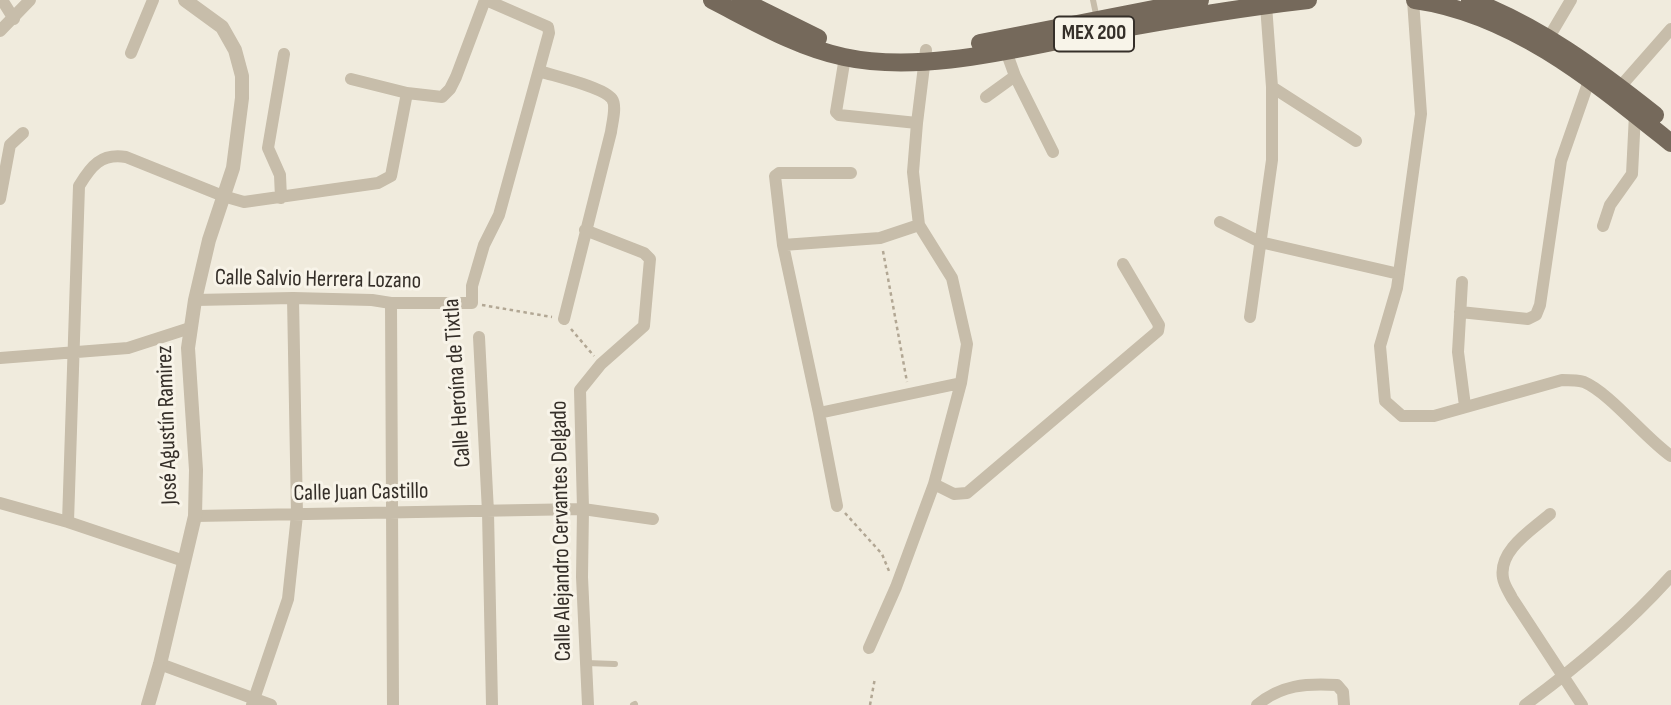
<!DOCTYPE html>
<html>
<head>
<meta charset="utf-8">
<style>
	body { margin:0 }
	canvas { display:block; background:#f0ebdd }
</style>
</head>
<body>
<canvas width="1671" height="705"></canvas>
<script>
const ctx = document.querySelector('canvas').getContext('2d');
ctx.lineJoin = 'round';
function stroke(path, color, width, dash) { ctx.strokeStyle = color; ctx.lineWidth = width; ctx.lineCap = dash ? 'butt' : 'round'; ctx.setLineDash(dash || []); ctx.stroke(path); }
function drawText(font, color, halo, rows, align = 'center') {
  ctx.font = font + ' "Sofia Sans Condensed",sans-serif'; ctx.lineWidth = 6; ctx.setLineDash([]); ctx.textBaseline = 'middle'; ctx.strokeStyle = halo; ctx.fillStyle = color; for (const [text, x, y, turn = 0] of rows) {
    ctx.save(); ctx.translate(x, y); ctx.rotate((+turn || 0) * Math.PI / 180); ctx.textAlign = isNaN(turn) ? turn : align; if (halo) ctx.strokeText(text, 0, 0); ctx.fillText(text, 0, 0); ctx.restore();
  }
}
const path = new Path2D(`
	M883,251L907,382
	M482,305L552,317
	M571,329L594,356
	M845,513L882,554L889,571
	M870,705L875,678`);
const service = new Path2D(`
	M1093,0L1097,19
	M586,663L615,664
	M633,705L635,704`);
const minor = new Path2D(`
	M2,0L14,19
	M1413,0L1421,114L1397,288L1380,346L1385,401L1402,416H1434L1562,380C1569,380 1578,380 1584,382C1610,393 1645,438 1671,456
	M0,31L30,0
	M1545,44L1571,0
	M1006,51L1015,76L1053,152
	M131,53L153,0
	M845,57L836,112L839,115L917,123
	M539,71C554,76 604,87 612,99C617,106 612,123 611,132L564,319
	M351,79L407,93L442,97L450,89L456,77L485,0
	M1272,87L1356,141
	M1620,87L1671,29
	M986,97L1015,76
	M851,173H779L775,176L783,245L819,413L961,383
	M281,198L280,175L268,148L284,54
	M0,199L10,145L23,133
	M1220,222L1260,242L1399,274
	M1603,226L1610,205L1632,174L1635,114
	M585,230L644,253L650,259L644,326L601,364L580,390L583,509L582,577L588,705
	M783,245L880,238L919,225
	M1462,282L1458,352L1465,406
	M195,300L293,298L372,300L391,303H472V286L484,245L499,215L549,33L548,27L486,0
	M391,303L393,705
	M1460,312L1528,319L1536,315L1540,305L1561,161L1591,75
	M1250,317L1272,160V87L1266,5
	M479,337L488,512L492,705
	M0,358L128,348L190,328
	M819,413L837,506
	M934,484L954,494L967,493L1158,331L1159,325L1123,264
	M0,503L68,522L184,561
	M1550,514C1532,530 1498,550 1503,578C1504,585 1509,592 1512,598L1582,705
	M195,516L583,509L653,519
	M68,522L79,186C91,166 101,153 126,157L223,196L244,202L378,183L391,176L407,93
	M869,648L896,587L934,484L961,383L967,344L952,278L919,225L913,172L917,123L926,50
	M160,664L271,705
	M252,705L288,599L297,515L293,298
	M1257,705C1281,685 1306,683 1337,685L1343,692L1344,705
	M1525,705C1577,667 1628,624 1671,576`);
const tertiary = new Path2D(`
	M148,705L160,664L195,516L196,470L188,348L195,300L209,240L233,168L242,98V76L235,50L222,27L185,0`);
const primary = new Path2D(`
	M712,0C755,22 797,47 844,57C922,74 1019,48 1097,33C1167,20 1238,8 1308,0
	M741,0L818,38
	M1415,0C1514,14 1595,82 1671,143
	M1470,0C1539,26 1597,69 1655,115
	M980,43L1200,0`);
const shields = [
	[1094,34,80]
];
const shieldNames = [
	["MEX 200",1094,34]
];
const streetNames = [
	["Calle Salvio Herrera Lozano",318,280,1],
	["Calle Heroína de Tixtla",458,383,-94],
	["José Agustín Ramirez",168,425,-92],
	["Calle Juan Castillo",361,493,-1],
	["Calle Alejandro Cervantes Delgado",562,531,-91]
];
stroke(path, '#b2a794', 2.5, [3.5, 3.5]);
stroke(service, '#c7bdaa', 6);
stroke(minor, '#c7bdaa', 12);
stroke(tertiary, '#c7bdaa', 14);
stroke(primary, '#75695b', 18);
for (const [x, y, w] of shields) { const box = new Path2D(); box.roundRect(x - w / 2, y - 17.5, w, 35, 5); ctx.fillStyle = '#f8f4e9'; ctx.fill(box); stroke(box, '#352f29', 2); }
drawText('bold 21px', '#352f29', null, shieldNames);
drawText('23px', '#352f29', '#f8f4e9', streetNames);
</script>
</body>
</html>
